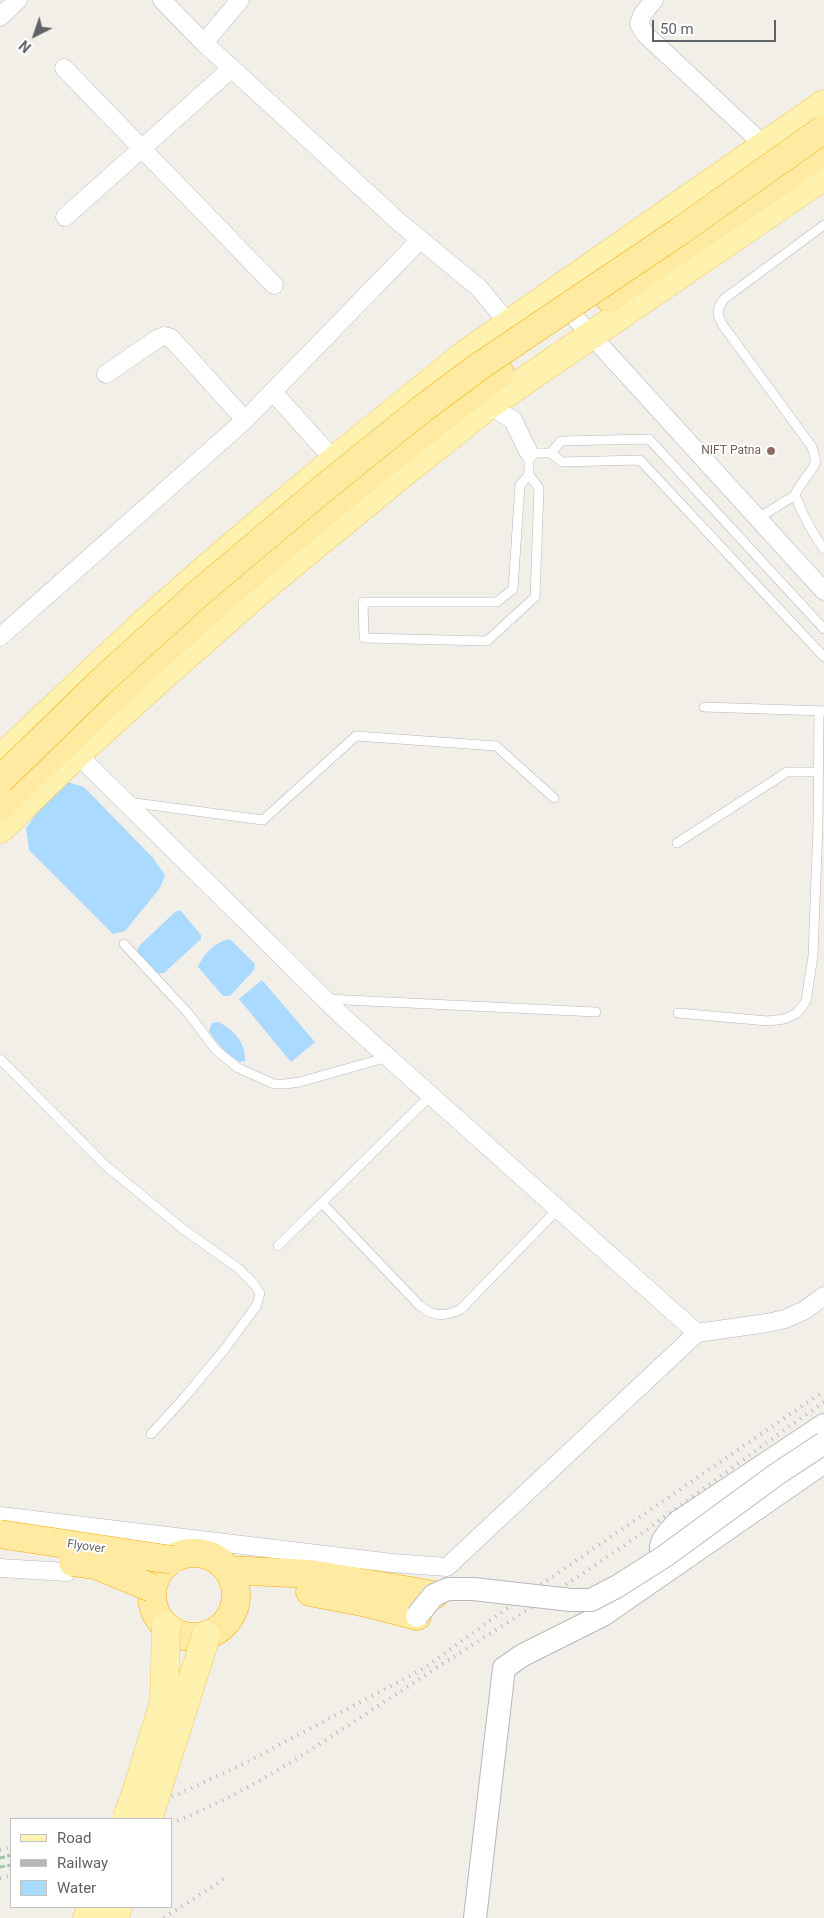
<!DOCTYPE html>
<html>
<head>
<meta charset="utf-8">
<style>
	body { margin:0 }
	#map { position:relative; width:824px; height:1918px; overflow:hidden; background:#f1efe8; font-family:Roboto,sans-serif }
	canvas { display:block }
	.legend { position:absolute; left:10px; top:1818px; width:162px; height:90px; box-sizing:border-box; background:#fff; border:1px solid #bfc1c3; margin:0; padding:6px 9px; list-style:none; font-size:15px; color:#5f6368 }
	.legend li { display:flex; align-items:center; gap:10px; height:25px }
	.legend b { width:25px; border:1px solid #bfc1c3 }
	.north { position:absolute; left:10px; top:10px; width:50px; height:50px; -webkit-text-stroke:4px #fff; paint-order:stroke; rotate:221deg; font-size:14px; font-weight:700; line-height:20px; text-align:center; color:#5f6368 }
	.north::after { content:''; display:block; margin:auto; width:18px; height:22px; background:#5f6368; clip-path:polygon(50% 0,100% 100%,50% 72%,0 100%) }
	.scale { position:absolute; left:652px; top:20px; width:124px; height:22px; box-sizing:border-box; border:2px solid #5f6368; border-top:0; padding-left:6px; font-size:15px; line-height:18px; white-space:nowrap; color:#5f6368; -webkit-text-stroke:4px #fff; paint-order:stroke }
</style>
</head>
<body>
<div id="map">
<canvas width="824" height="1918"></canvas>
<ul class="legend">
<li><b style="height:6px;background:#fff2af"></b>Road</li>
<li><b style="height:6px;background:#b6b7b8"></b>Railway</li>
<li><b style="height:14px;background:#aadaff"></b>Water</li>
</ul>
<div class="north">N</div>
<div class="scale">50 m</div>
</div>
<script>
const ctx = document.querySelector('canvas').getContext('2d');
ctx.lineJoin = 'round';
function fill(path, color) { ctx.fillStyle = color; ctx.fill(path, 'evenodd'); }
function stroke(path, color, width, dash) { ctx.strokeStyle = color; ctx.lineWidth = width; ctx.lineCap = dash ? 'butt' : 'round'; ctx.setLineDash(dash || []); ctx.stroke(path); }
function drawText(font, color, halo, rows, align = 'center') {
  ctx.font = font + ' Roboto,sans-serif'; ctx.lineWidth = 4; ctx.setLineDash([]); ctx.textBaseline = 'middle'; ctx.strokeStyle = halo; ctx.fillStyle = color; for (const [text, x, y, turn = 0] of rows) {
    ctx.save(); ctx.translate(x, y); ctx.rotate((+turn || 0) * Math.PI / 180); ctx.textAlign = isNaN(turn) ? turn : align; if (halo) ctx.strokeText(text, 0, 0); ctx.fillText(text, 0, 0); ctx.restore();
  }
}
const water = new Path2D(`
	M68,782L84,787L153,858L165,875L160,888L125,931L113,934L29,850L26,828L53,790Z
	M180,910L201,935V939L164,973L154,974L136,954L139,946L175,912Z
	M230,939L255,964L254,970L230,996H223L198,967C202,955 217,941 230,939Z
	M262,980L315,1042L291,1062L239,999Z
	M219,1022C234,1031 246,1042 245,1061L240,1062C225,1053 219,1046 209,1031L212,1023Z`);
const path = new Path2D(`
	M0,1858L11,1855
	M0,1867L11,1865`);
const service = new Path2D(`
	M824,225L724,299L719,307L718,315L722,324L812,447L816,462C810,474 801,482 795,495C802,513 812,533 824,549
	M551,453L561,441L649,439L824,629
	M529,475L520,485L513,589L497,602H363L364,638L487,641L535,597L539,488L529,475V453H551L562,462L640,460L824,657
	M757,519L795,495
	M704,707L824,711
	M128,802L263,820L356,736L496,746L554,798
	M677,843L787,772H818
	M124,944L188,1013L216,1050L238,1068L274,1084H285L300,1082L388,1057
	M326,999L596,1012
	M678,1013L768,1021L784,1019L797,1013L806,1001L813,956L818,825L819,711
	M0,1059L105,1165L183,1229L238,1268L253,1283L260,1293L257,1305L224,1350L184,1398L151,1434
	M322,1203L419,1305C433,1317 445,1317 461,1309L558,1209
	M278,1246L431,1095`);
const minor = new Path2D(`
	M162,0L204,43L399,222L479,288L509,324
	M654,0L642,15L639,24L645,34L764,145
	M0,17L18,0
	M204,43L240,0
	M64,68L274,285
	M65,217L232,68
	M560,301L824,591
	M273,392L335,461
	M489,405L513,420L529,453
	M245,420L420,240
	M0,637L245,420L171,338L164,336L157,339L106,374
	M77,754L343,1017L697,1333
	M0,1516L392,1563L447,1567L697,1333L767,1323L785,1319L805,1310L824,1296
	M0,1568L67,1572L78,1556`);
const tertiary = new Path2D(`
	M666,1571C657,1544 659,1543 678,1522L824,1425
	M475,1918L504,1668L523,1655L603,1615L824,1462`);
const primary = new Path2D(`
	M0,759L142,625L230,548L348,449L463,356L824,104
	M0,829L77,754L163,676L263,588L402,474L489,405L824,176
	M87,1918L92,1907
	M114,1918L118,1907`);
const trunk = new Path2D(`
	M609,298L824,151
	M0,808C155,650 325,507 500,373
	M152 1595a42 42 0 1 1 84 0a42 42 0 1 1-84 0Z
	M228,1570L310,1574L434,1595
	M310,1592L367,1603L417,1616`);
const rail = new Path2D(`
	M113,1819L179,1794L245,1763L423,1669L517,1601L824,1391
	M171,1823C253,1792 328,1738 401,1691C485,1636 571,1584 653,1525C710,1485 766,1442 824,1402
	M0,1850L11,1847
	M0,1878L11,1875
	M164,1918L227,1877`);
const tertiaryBridge = new Path2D(`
	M417,1616L434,1595L448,1589H473L571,1600H591L618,1586L665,1556L777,1474L824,1443`);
const primaryBridge = new Path2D(`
	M126,1819L136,1793L164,1702L166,1627
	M148,1819L206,1636`);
const trunkBridge = new Path2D(`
	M0,780L104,679L199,593L319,492L422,409L477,368L680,231L824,129
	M0,1534L172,1560
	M73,1562L96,1565L152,1588`);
const markers = [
	[771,451,5,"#8d6e63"]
];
const educationNames = [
	["NIFT Patna",761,451]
];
const streetNames = [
	["Flyover",86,1547,8]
];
fill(water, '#aadaff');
stroke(service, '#b5b8bc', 10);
stroke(minor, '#b5b8bc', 19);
stroke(tertiary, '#b5b8bc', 24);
stroke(primary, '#f2c960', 29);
stroke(trunk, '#f9ab00', 29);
stroke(path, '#9cc7a9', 3, [5, 2.5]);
stroke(service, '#fff', 9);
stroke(minor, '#fff', 18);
stroke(tertiary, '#fff', 22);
stroke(primary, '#fff2af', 28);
stroke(trunk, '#feeaa1', 28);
stroke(rail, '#b6b7b8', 4, [1, 6]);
stroke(tertiaryBridge, '#b5b8bc', 24, []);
stroke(primaryBridge, '#f2c960', 29, []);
stroke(trunkBridge, '#f9ab00', 29, []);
stroke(tertiaryBridge, '#fff', 22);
stroke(primaryBridge, '#fff2af', 28);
stroke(trunkBridge, '#feeaa1', 28);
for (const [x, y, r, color] of markers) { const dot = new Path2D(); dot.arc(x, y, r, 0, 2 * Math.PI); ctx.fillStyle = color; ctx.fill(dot); stroke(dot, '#fff', 2); }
drawText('12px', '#785e54', '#fff', educationNames, 'right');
drawText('12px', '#5f6368', '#fff', streetNames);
</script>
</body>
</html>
